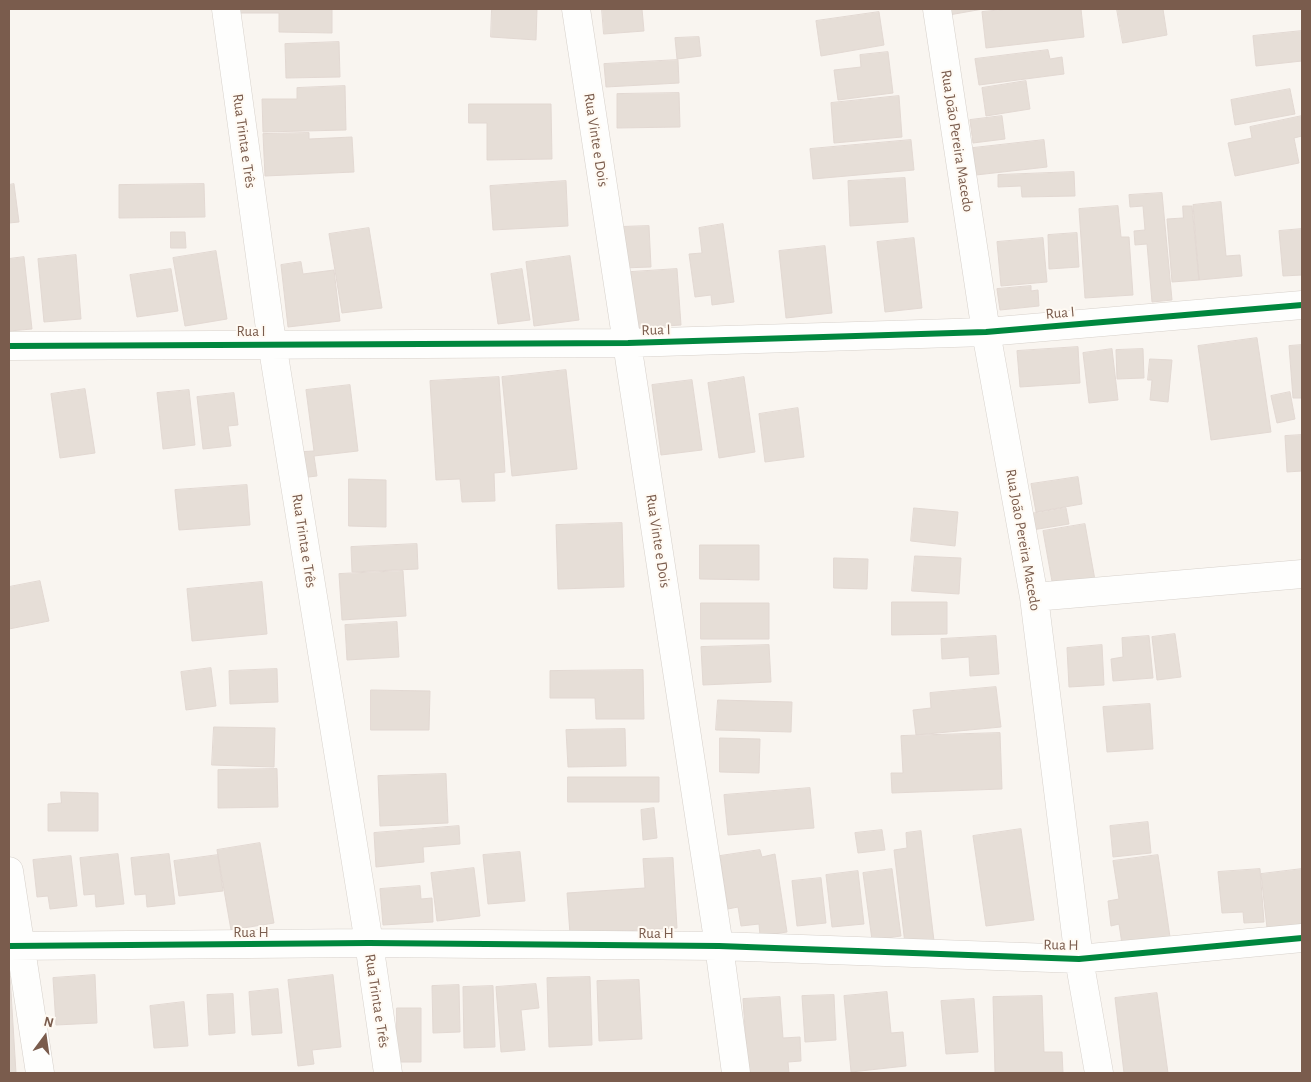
<!DOCTYPE html>
<html>
<head>
<meta charset="utf-8">
<style>
	body { margin:0 }
	#map { position:relative; width:1311px; height:1082px; overflow:hidden; background:#f9f5f0; font-family:"Alegreya Sans",sans-serif }
	canvas { display:block }
	.frame { position:absolute; inset:0; border:10px solid #7a5c4d; pointer-events:none }
	.north { position:absolute; left:20px; top:1012px; width:50px; height:50px; -webkit-text-stroke:4px #fffaf3; paint-order:stroke; rotate:14deg; font-size:14px; font-weight:700; line-height:20px; text-align:center; color:#7a5c4d }
	.north::after { content:''; display:block; margin:auto; width:18px; height:22px; background:#7a5c4d; clip-path:polygon(50% 0,100% 100%,50% 72%,0 100%) }
</style>
</head>
<body>
<div id="map">
<canvas width="1311" height="1082"></canvas>
<div class="frame"></div>
<div class="north">N</div>
</div>
<script>
const ctx = document.querySelector('canvas').getContext('2d');
ctx.lineJoin = 'round';
function fill(path, color) { ctx.fillStyle = color; ctx.fill(path, 'evenodd'); }
function stroke(path, color, width, dash) { ctx.strokeStyle = color; ctx.lineWidth = width; ctx.lineCap = dash ? 'butt' : 'round'; ctx.setLineDash(dash || []); ctx.stroke(path); }
function drawText(font, color, halo, rows, align = 'center') {
  ctx.font = font + ' "Alegreya Sans",sans-serif'; ctx.lineWidth = 4; ctx.setLineDash([]); ctx.textBaseline = 'middle'; ctx.strokeStyle = halo; ctx.fillStyle = color; for (const [text, x, y, turn = 0] of rows) {
    ctx.save(); ctx.translate(x, y); ctx.rotate((+turn || 0) * Math.PI / 180); ctx.textAlign = isNaN(turn) ? turn : align; if (halo) ctx.strokeText(text, 0, 0); ctx.fillText(text, 0, 0); ctx.restore();
  }
}
const building = new Path2D(`
	M234,9H332V33L279,32V13H233Z
	M492,9H537L536,40L491,37Z
	M602,9H642L644,31L604,34Z
	M948,9H983L949,15Z
	M1009,9H1081L1084,37L986,48L982,12Z
	M1117,9H1163L1167,35L1123,43Z
	M879,12L884,45L821,56L816,21Z
	M1302,31V61L1256,66L1253,36Z
	M699,37L701,56L677,59L675,38Z
	M339,42L340,77L286,78L285,44Z
	M1048,50L1050,59L1062,57L1064,74L979,85L975,59Z
	M888,52L893,93L838,100L834,70L861,67L860,55Z
	M678,60L679,83L606,87L604,64Z
	M1026,81L1030,109L986,116L982,88Z
	M345,86L346,130L263,132L262,99H297V88Z
	M1290,89L1295,114L1235,125L1231,100Z
	M679,93L680,127L617,128V94Z
	M899,96L902,137L834,143L831,103Z
	M469,104H551L552,159L487,160V123H469Z
	M1002,116L1005,139L973,143L970,120Z
	M1302,116V136L1294,138L1299,163L1235,176L1228,143L1252,138L1250,127Z
	M309,133V139L352,137L354,172L265,176L263,134Z
	M911,140L914,170L813,179L810,149Z
	M1044,140L1047,167L976,175L973,148Z
	M1074,172L1075,196L1022,197L1021,186L998,187V175Z
	M905,178L908,222L850,226L848,181Z
	M566,181L568,226L493,230L490,186Z
	M14,184L19,222L9,223V185Z
	M204,184L205,217L119,218V185Z
	M1162,193L1172,300L1152,302L1147,244L1135,245L1134,231L1145,230L1143,206L1130,207L1129,195Z
	M1221,202L1226,256L1240,255L1242,276L1199,280L1193,205Z
	M1118,206L1121,237H1129L1133,295L1085,298L1079,209Z
	M1183,206H1192L1199,280L1172,282L1167,219L1183,218Z
	M723,224L734,302L712,305L711,295L695,297L689,254L702,253L699,228Z
	M649,226L651,267L622,268L620,227Z
	M369,228L382,308L342,313L329,234Z
	M1302,229V275L1283,276L1279,231Z
	M171,232H185L186,248H171Z
	M1077,233L1079,267L1049,269L1048,235Z
	M914,238L922,308L885,312L877,242Z
	M1043,238L1047,282L1001,286L997,242Z
	M825,246L832,313L786,318L779,251Z
	M216,251L227,319L185,326L173,258Z
	M76,255L81,319L44,322L38,259Z
	M570,256L579,320L534,326L526,262Z
	M24,257L32,329L9,331V259Z
	M301,262L303,274L334,270L340,321L288,327L281,265Z
	M171,269L178,311L137,317L130,275Z
	M522,269L530,320L498,324L491,274Z
	M677,269L681,325L635,328L631,272Z
	M1031,286V291L1038,290L1039,306L1000,310L997,289Z
	M1257,338L1271,432L1211,440L1198,346Z
	M1302,345V398H1293L1289,346Z
	M1078,347L1080,383L1020,387L1017,351Z
	M1112,349L1118,400L1089,403L1083,353Z
	M1143,349L1144,378L1117,379L1116,350Z
	M1150,359L1172,360L1168,402L1150,400L1152,380H1148Z
	M566,370L577,469L512,476L502,377Z
	M499,377L505,472L494,473L495,501L462,502L460,479L436,480L430,381Z
	M744,377L755,452L719,458L708,383Z
	M692,380L702,450L661,455L652,385Z
	M350,385L358,451L314,456L317,476L300,478L296,452L314,451L306,390Z
	M85,389L95,453L60,458L51,394Z
	M189,390L195,445L163,449L157,393Z
	M1290,392L1295,419L1277,423L1271,396Z
	M234,393L238,425L228,426L231,446L203,449L197,397Z
	M798,408L804,457L765,462L759,414Z
	M1302,435V471L1287,472L1285,436Z
	M1078,477L1082,504L1036,512L1031,484Z
	M349,479L386,480V527L349,526Z
	M247,485L250,525L179,530L175,490Z
	M914,508L958,512L955,546L911,541Z
	M1066,508L1069,524L1032,530L1030,514Z
	M622,523L624,587L558,589L556,525Z
	M1085,524L1095,580L1053,587L1043,531Z
	M417,544L418,569L352,572L351,547Z
	M700,545H759V580L700,579Z
	M915,556L961,558L959,594L912,591Z
	M834,558L868,559L867,589L834,588Z
	M403,571L406,616L342,620L339,574Z
	M40,581L49,621L9,629V587Z
	M262,582L267,634L192,641L187,589Z
	M892,602H947V634L892,635Z
	M701,603H769V639H701Z
	M397,622L399,657L347,660L345,625Z
	M1175,634L1181,677L1157,680L1152,637Z
	M996,636L999,674L970,676L969,657L942,659L941,639Z
	M1149,636L1153,678L1113,681L1111,659L1123,657L1122,638Z
	M769,645L771,682L703,685L701,647Z
	M1102,645L1104,685L1069,687L1067,648Z
	M211,668L216,706L186,710L181,672Z
	M277,669L278,702L230,704L229,671Z
	M643,670L644,719H596L595,698H550V671Z
	M996,687L1001,727L916,735L913,710L931,708L930,693Z
	M371,690L430,691L429,730H371Z
	M718,700L792,702L791,732L716,730Z
	M1150,704L1153,749L1107,752L1103,707Z
	M214,727L275,728L274,767L212,765Z
	M625,729L626,766L568,767L566,730Z
	M1000,733L1002,789L892,793L891,773H903L901,736Z
	M720,738L760,739L759,773L720,772Z
	M277,769L278,807L218,808V770Z
	M446,774L448,823L380,826L378,776Z
	M568,777H659V802H568Z
	M810,788L814,828L728,835L724,795Z
	M61,792L98,793V831H48V804L61,803Z
	M654,808L657,838L643,840L641,810Z
	M1148,822L1151,853L1113,857L1110,826Z
	M459,826L460,844L423,847L424,862L376,867L374,833Z
	M1021,829L1034,920L986,926L973,836Z
	M882,830L885,850L858,853L855,833Z
	M921,831L934,941L905,944L894,850L907,848L906,833Z
	M260,843L274,923L231,930L217,850Z
	M760,850L762,857L775,854L787,932L760,936L759,924L741,926L738,907L728,909L720,856Z
	M520,852L525,901L488,904L483,855Z
	M118,854L124,904L96,907L95,894L84,895L80,858Z
	M169,854L175,904L147,907L146,894L135,895L131,858Z
	M218,855L223,891L179,896L174,861Z
	M1158,855L1170,937L1122,944L1119,924L1111,926L1108,901L1119,899L1113,861Z
	M71,856L77,906L50,909L48,896L37,897L33,860Z
	M673,858L677,928L570,934L567,893L645,888L643,859Z
	M474,868L480,916L437,921L431,873Z
	M892,869L901,936L872,940L863,873Z
	M1260,869L1264,922L1244,923L1243,912L1222,913L1218,872Z
	M1302,869V925L1267,928L1261,874Z
	M858,871L864,924L832,927L826,875Z
	M821,878L826,923L797,926L792,881Z
	M420,886L421,899L432,898L433,922L383,925L380,889Z
	M95,975L97,1023L56,1025L53,978Z
	M333,975L341,1047L312,1050L314,1064L298,1066L288,980Z
	M9,976H10L16,1073H9Z
	M590,977L592,1045L549,1047L547,978Z
	M639,980L642,1039L599,1041L597,981Z
	M536,984L539,1008L521,1010L525,1050L501,1052L496,987Z
	M459,985L460,1032L433,1033L432,986Z
	M493,986L495,1047L464,1048L463,987Z
	M278,989L282,1033L252,1035L249,992Z
	M887,992L891,1033L903,1032L906,1066L851,1072L844,996Z
	M1157,993L1168,1073H1124L1115,998Z
	M233,994L235,1033L209,1035L207,995Z
	M834,995L836,1040L805,1042L802,996Z
	M1042,996L1044,1052H1062L1063,1073H995L993,997Z
	M780,997L783,1038L800,1037L801,1061L788,1062L789,1073H748L743,999Z
	M974,999L978,1052L946,1054L941,1001Z
	M184,1002L188,1046L154,1048L150,1006Z
	M397,1008H421V1062H397Z`);
const street = new Path2D(`
	M226,9L272,343L369,943L388,1073
	M576,9L719,946L736,1073
	M937,9L986,332L1034,597L1079,959L1099,1073
	M9,346L628,343L986,332L1302,305
	M1034,597L1302,574
	M9,871L40,1073
	M9,946L369,943L719,946L1079,959L1302,938`);
const cycleway = new Path2D(`
	M9,346L628,343L986,332L1302,305
	M9,946L369,943L719,946L1079,959L1302,938`);
const streetNames = [
	["Rua Vinte e Dois",596,140,81],
	["Rua Trinta e Três",244,141,82],
	["Rua João Pereira Macedo",957,141,81],
	["Rua I",1060,313,-5],
	["Rua I",656,330,-2],
	["Rua I",251,331],
	["Rua João Pereira Macedo",1023,540,80],
	["Rua Trinta e Três",304,541,81],
	["Rua Vinte e Dois",658,541,81],
	["Rua H",251,932],
	["Rua H",656,933],
	["Rua H",1061,945,1],
	["Rua Trinta e Três",377,1001,81]
];
fill(building, '#e6ded7');
stroke(building, '#e2d8d2', 1);
stroke(street, '#d7d1cb', 29);
stroke(street, '#fefefd', 28);
stroke(cycleway, '#00873e', 6);
drawText('15px', '#7a5c4d', '#fffaf3', streetNames);
</script>
</body>
</html>
